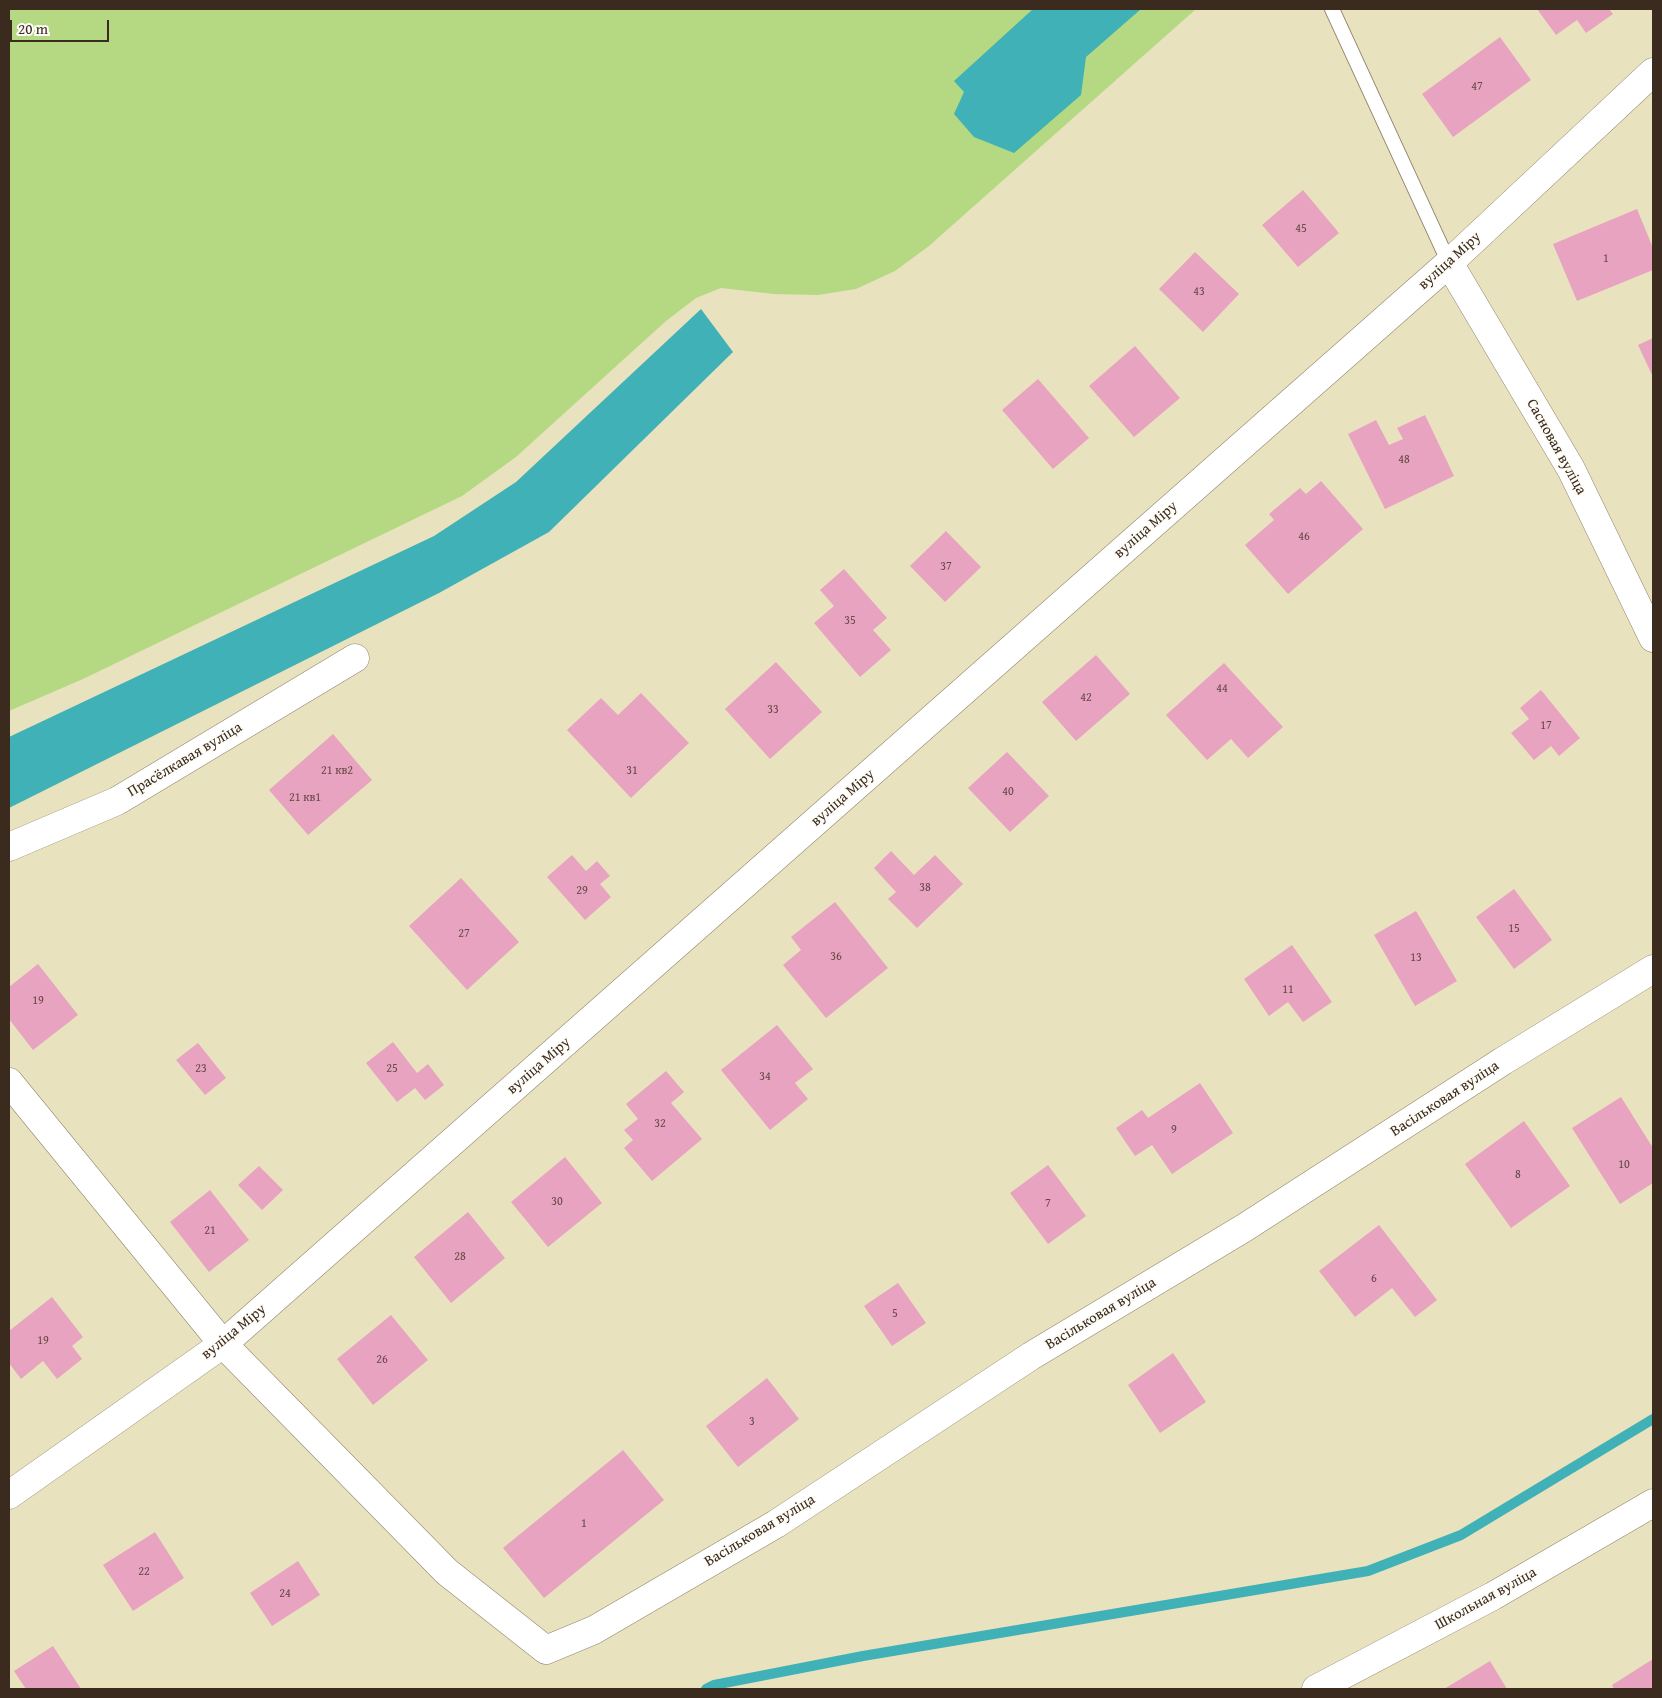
<!DOCTYPE html>
<html>
<head>
<meta charset="utf-8">
<style>
	body { margin:0 }
	#map { position:relative; width:1662px; height:1698px; overflow:hidden; background:#e9e2bf; font-family:"Gentium Book Plus",serif }
	canvas { display:block }
	.frame { position:absolute; inset:0; border:10px solid #3b2a1e; pointer-events:none }
	.scale { position:absolute; left:10px; top:20px; width:99px; height:22px; box-sizing:border-box; border:2px solid #3b2a1e; border-top:0; padding-left:6px; font-size:15px; line-height:18px; white-space:nowrap; color:#3b2a1e; -webkit-text-stroke:4px #fdfcf7; paint-order:stroke }
</style>
</head>
<body>
<div id="map">
<canvas width="1662" height="1698"></canvas>
<div class="frame"></div>
<div class="scale">20 m</div>
</div>
<script>
const ctx = document.querySelector('canvas').getContext('2d');
ctx.lineJoin = 'round';
function fill(path, color) { ctx.fillStyle = color; ctx.fill(path, 'evenodd'); }
function stroke(path, color, width, dash) { ctx.strokeStyle = color; ctx.lineWidth = width; ctx.lineCap = dash ? 'butt' : 'round'; ctx.setLineDash(dash || []); ctx.stroke(path); }
function drawText(font, color, halo, rows, align = 'center') {
  ctx.font = font + ' "Gentium Book Plus",serif'; ctx.lineWidth = 4; ctx.setLineDash([]); ctx.textBaseline = 'middle'; ctx.strokeStyle = halo; ctx.fillStyle = color; for (const [text, x, y, turn = 0] of rows) {
    ctx.save(); ctx.translate(x, y); ctx.rotate((+turn || 0) * Math.PI / 180); ctx.textAlign = isNaN(turn) ? turn : align; if (halo) ctx.strokeText(text, 0, 0); ctx.fillText(text, 0, 0); ctx.restore();
  }
}
const green = new Path2D(`
	M9,9H1196L929,246L895,271L856,289L818,295L774,294L721,288L696,298L666,321L516,457L462,496L83,679L9,711Z`);
const water = new Path2D(`
	M1033,9H1141L1086,57L1081,95L1014,153L974,137L954,114L964,92L954,81Z
	M701,309L733,352L549,532L439,593L9,808V737L434,536L516,482Z`);
const stream = new Path2D(`
	M706,1689L714,1685L863,1656L1368,1571L1461,1535L1653,1419`);
const building = new Path2D(`
	M1537,9H1609L1613,14L1586,33L1577,20L1556,35Z
	M1500,37L1531,80L1453,137L1422,94Z
	M1303,190L1339,233L1298,267L1262,225Z
	M1637,209L1653,248V270L1577,301L1553,244Z
	M1195,252L1239,294L1203,332L1159,289Z
	M1653,338V377L1638,345Z
	M1135,346L1180,398L1134,437L1089,386Z
	M1038,379L1089,438L1053,469L1002,410Z
	M1425,415L1454,476L1385,509L1348,434L1376,420L1389,445L1403,439L1397,428Z
	M1321,481L1363,529L1288,594L1245,545L1274,520L1269,514L1300,488L1306,494Z
	M946,531L981,567L945,602L910,566Z
	M844,569L887,618L873,630L891,650L860,677L814,623L834,606L820,590Z
	M1096,655L1130,694L1076,741L1042,702Z
	M776,662L822,712L770,759L725,709Z
	M1224,663L1283,727L1248,758L1231,739L1207,760L1166,715Z
	M1541,690L1580,738L1559,756L1551,746L1534,760L1511,733L1529,719L1520,708Z
	M641,693L689,743L631,798L567,730L601,698L618,715Z
	M333,734L372,780L308,835L269,790Z
	M1007,752L1049,796L1010,832L968,788Z
	M891,851L914,875L935,855L963,884L917,928L888,899L896,892L874,868Z
	M572,855L586,871L597,861L610,876L600,884L611,897L585,920L547,877Z
	M461,878L519,942L467,990L409,926Z
	M1514,889L1552,940L1514,969L1476,917Z
	M835,902L888,968L826,1018L783,965L801,950L791,937Z
	M1416,911L1457,981L1415,1006L1374,935Z
	M1292,945L1332,1002L1303,1022L1288,1002L1269,1016L1244,979Z
	M38,964L78,1015L33,1050L9,1019V987Z
	M777,1025L813,1069L795,1083L808,1099L770,1130L721,1070Z
	M393,1042L417,1073L428,1064L444,1085L425,1100L415,1088L397,1102L366,1063Z
	M198,1043L226,1078L205,1095L176,1060Z
	M666,1071L684,1092L671,1103L702,1139L652,1181L624,1148L633,1140L624,1130L638,1119L626,1104Z
	M1200,1083L1233,1133L1172,1174L1152,1145L1135,1156L1116,1128L1142,1110L1148,1118Z
	M1621,1097L1653,1148V1183L1620,1204L1572,1128Z
	M1524,1121L1570,1186L1511,1228L1465,1164Z
	M565,1157L602,1203L548,1247L511,1202Z
	M1048,1165L1086,1216L1048,1244L1010,1193Z
	M259,1166L283,1190L262,1210L238,1185Z
	M210,1190L249,1240L209,1272L170,1222Z
	M468,1212L505,1258L451,1303L414,1257Z
	M1379,1225L1437,1300L1415,1317L1392,1288L1355,1317L1319,1271Z
	M898,1283L926,1323L892,1346L864,1306Z
	M52,1297L83,1337L72,1346L82,1359L57,1379L43,1361L21,1379L9,1363V1331Z
	M391,1315L428,1360L373,1405L337,1359Z
	M1173,1353L1206,1402L1160,1433L1128,1385Z
	M767,1378L799,1419L738,1467L706,1426Z
	M623,1450L664,1500L544,1598L503,1548Z
	M155,1532L184,1578L133,1611L103,1565Z
	M298,1561L320,1595L272,1626L250,1593Z
	M53,1646L81,1689H26L14,1671Z
	M1653,1659V1689H1614L1612,1685Z
	M1490,1661L1507,1689H1444Z`);
const lane = new Path2D(`
	M1332,9L1449,263`);
const street = new Path2D(`
	M1449,263L1571,469L1653,638
	M9,847L117,801L355,658
	M9,1082L223,1344L447,1572L546,1650L594,1630L776,1524L1031,1356L1244,1228L1503,1061L1653,969
	M9,1495L223,1344L1449,263L1653,72
	M1316,1689L1493,1596L1653,1503`);
const numberNames = [
	["47",1477,87],
	["45",1301,229],
	["1",1606,259],
	["43",1199,292],
	["48",1404,460],
	["46",1304,537],
	["37",946,567],
	["35",850,621],
	["44",1222,689],
	["42",1086,698],
	["33",773,710],
	["17",1546,726],
	["21 кв2",337,771],
	["31",632,771],
	["40",1008,792],
	["21 кв1",305,798],
	["38",925,888],
	["29",582,891],
	["15",1514,929],
	["27",464,934],
	["36",836,957],
	["13",1416,958],
	["11",1288,990],
	["19",38,1001],
	["23",201,1069],
	["25",392,1069],
	["34",765,1077],
	["32",660,1124],
	["9",1174,1130],
	["10",1624,1165],
	["8",1518,1175],
	["30",557,1202],
	["7",1048,1204],
	["21",210,1231],
	["28",460,1257],
	["6",1374,1279],
	["5",895,1314],
	["19",43,1341],
	["26",382,1360],
	["3",752,1422],
	["1",584,1524],
	["22",144,1572],
	["24",285,1594]
];
const streetNames = [
	["вуліца Міру",1450,261,-42],
	["Сасновая вуліца",1556,447,61],
	["вуліца Міру",1146,530,-41],
	["Прасёлкавая вуліца",185,760,-31],
	["вуліца Міру",843,798,-41],
	["вуліца Міру",539,1066,-41],
	["Васільковая вуліца",1445,1099,-33],
	["Васільковая вуліца",1101,1314,-31],
	["вуліца Міру",234,1332,-39],
	["Васільковая вуліца",760,1531,-31],
	["Школьная вуліца",1486,1599,-29]
];
fill(green, '#b4d982');
fill(water, '#40b1b7');
stroke(stream, '#40b1b7', 10);
fill(building, '#e7a3c0');
stroke(lane, '#92866e', 16);
stroke(street, '#92866e', 29);
stroke(lane, '#fff', 14);
stroke(street, '#fff', 28);
drawText('12px', '#664846', null, numberNames);
drawText('15px', '#3b2a1e', '#fdfcf7', streetNames);
</script>
</body>
</html>
